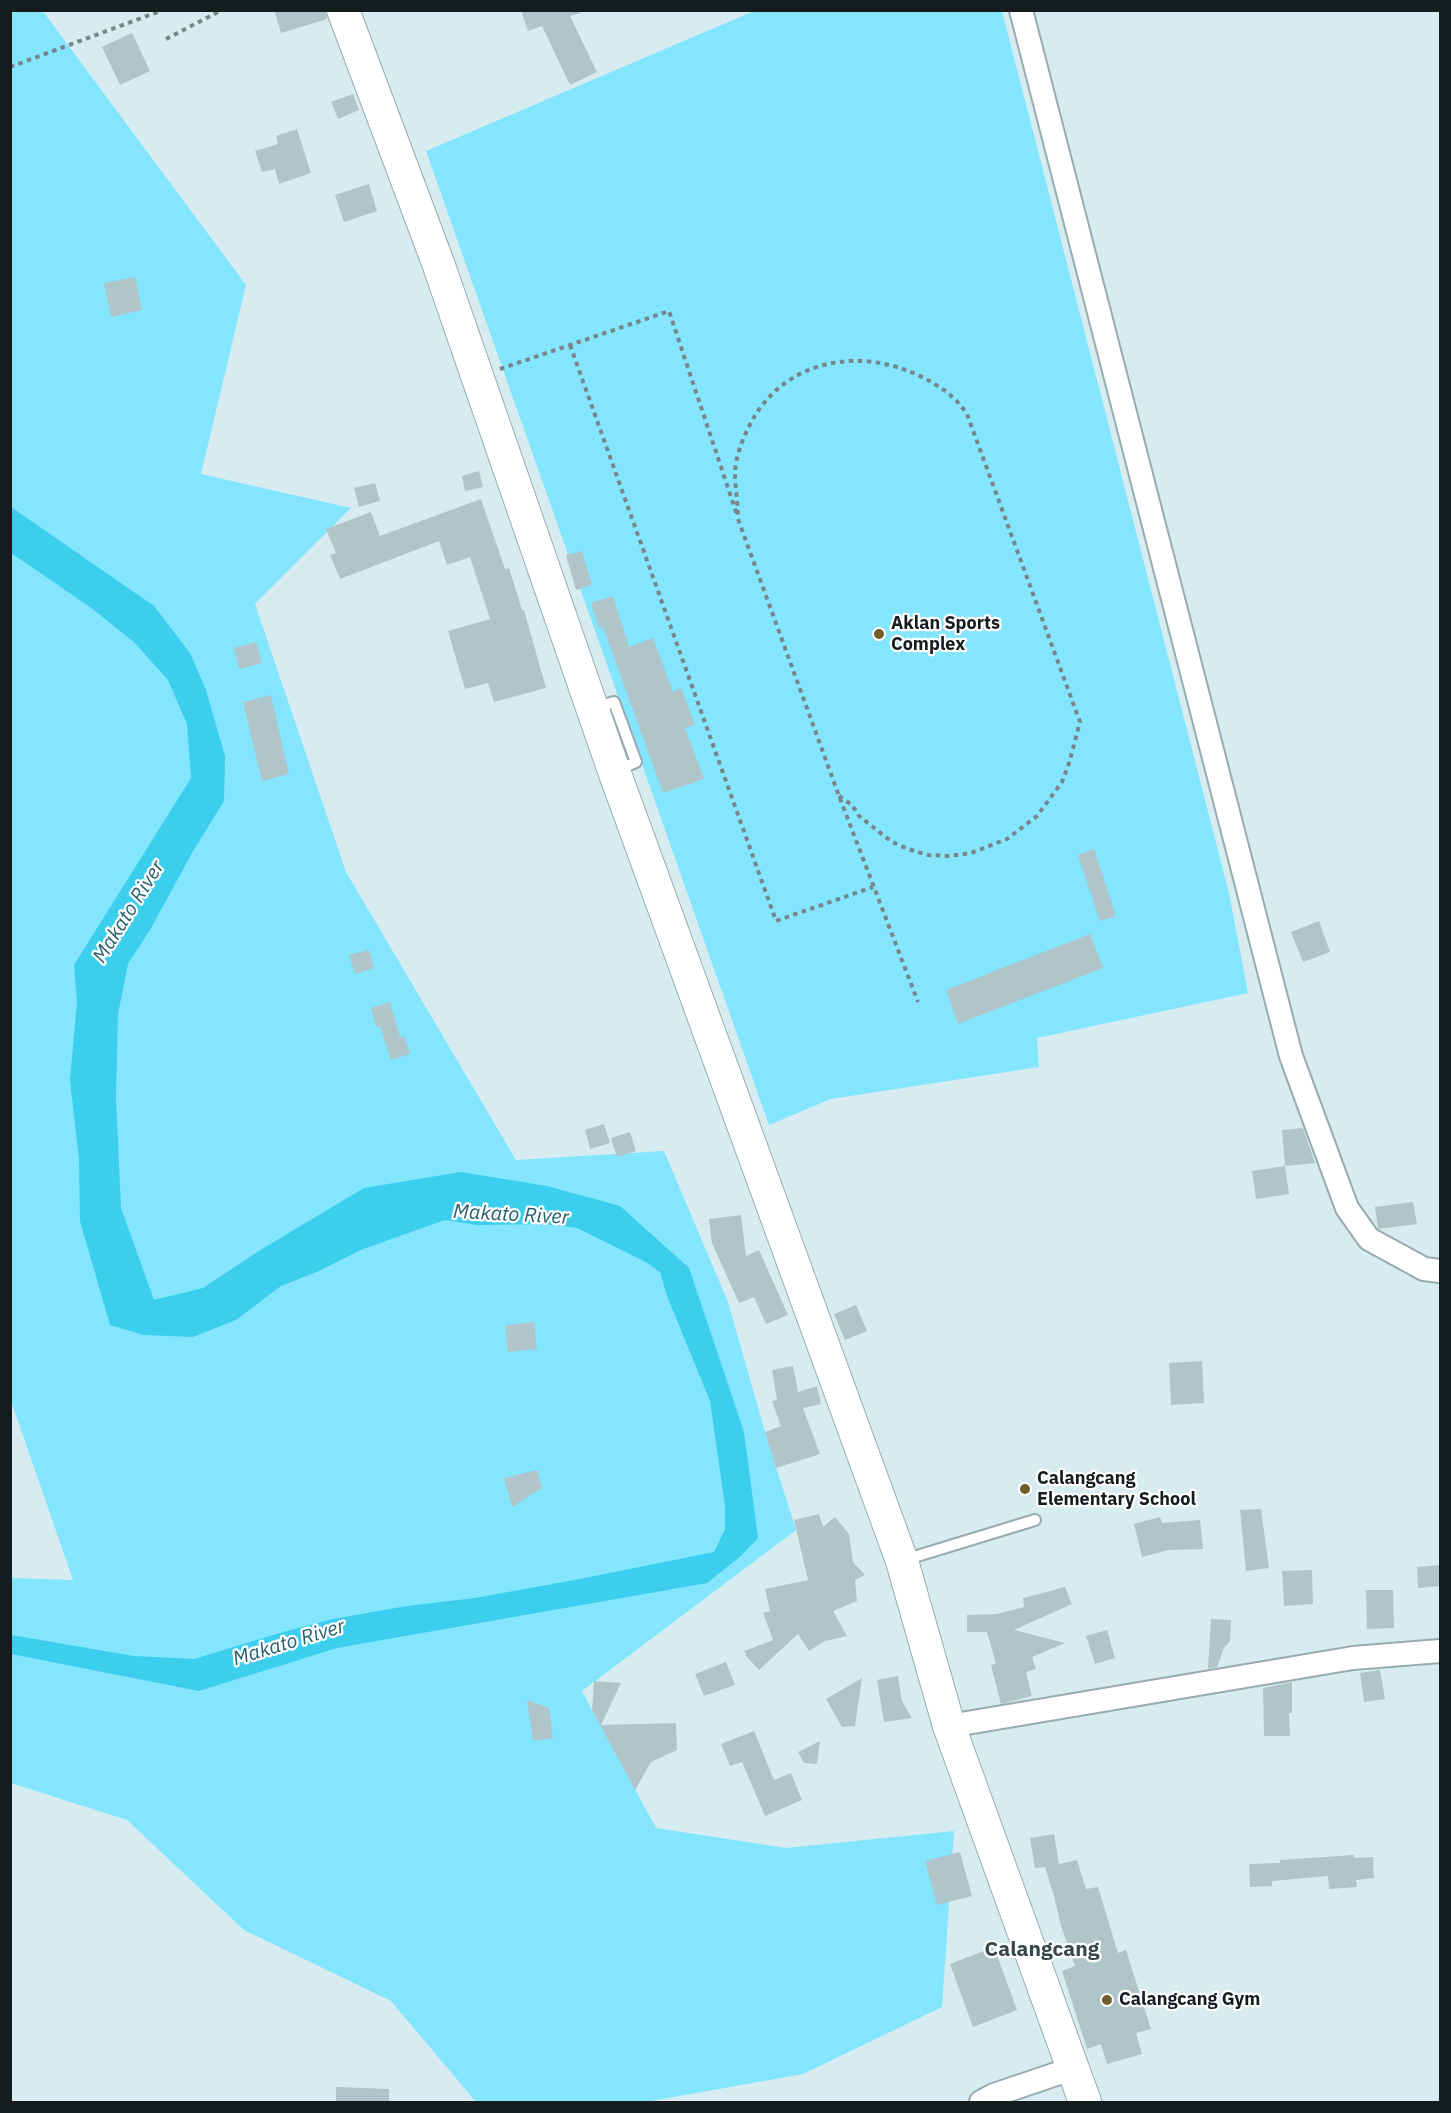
<!DOCTYPE html>
<html>
<head>
<meta charset="utf-8">
<style>
	body { margin:0 }
	#map { position:relative; width:1451px; height:2113px; overflow:hidden; background:#d7ecf1; font-family:"IBM Plex Sans",sans-serif }
	canvas { display:block }
	.frame { position:absolute; inset:0; border:12px solid #151c1e; pointer-events:none }
</style>
</head>
<body>
<div id="map">
<canvas width="1451" height="2113"></canvas>
<div class="frame"></div>
</div>
<script>
const ctx = document.querySelector('canvas').getContext('2d');
ctx.lineJoin = 'round';
function fill(path, color) { ctx.fillStyle = color; ctx.fill(path, 'evenodd'); }
function stroke(path, color, width, dash) { ctx.strokeStyle = color; ctx.lineWidth = width; ctx.lineCap = dash ? 'butt' : 'round'; ctx.setLineDash(dash || []); ctx.stroke(path); }
function drawText(font, color, halo, rows, align = 'center') {
  ctx.font = font + ' "IBM Plex Sans",sans-serif'; ctx.lineWidth = 4.5; ctx.setLineDash([]); ctx.textBaseline = 'middle'; ctx.strokeStyle = halo; ctx.fillStyle = color; for (const [text, x, y, turn = 0] of rows) {
    ctx.save(); ctx.translate(x, y); ctx.rotate((+turn || 0) * Math.PI / 180); ctx.textAlign = isNaN(turn) ? turn : align; if (halo) ctx.strokeText(text, 0, 0); ctx.fillText(text, 0, 0); ctx.restore();
  }
}
const green = new Path2D(`
	M42,10L246,285L201,474L351,508L255,604L346,872L516,1160L664,1151L728,1302L765,1432L796,1530L582,1691L656,1828L786,1848L954,1831L942,2007L803,2074L646,2102H476L391,2001L244,1930L127,1820L11,1783V1578L73,1580L10,1398V11Z
	M754,11H1002L1229,893L1248,993L1037,1038L1039,1067L831,1099L769,1125L426,151Z`);
const water = new Path2D(`
	M11,507L154,606L190,653L206,690L225,756L224,801L192,853L150,930L128,964L118,1014L116,1098L121,1208L154,1300L203,1288L262,1249L364,1188L461,1172L547,1186L620,1206L689,1268L744,1432L758,1538L741,1556L707,1583L337,1648L199,1691L11,1654V1635L134,1656L194,1659L283,1632L333,1619L407,1606L475,1598L580,1579L714,1552L725,1529V1506L710,1401L667,1296L660,1272L644,1261L577,1228L545,1224L477,1225L445,1220L363,1249L319,1271L281,1286L236,1320L193,1337L144,1335L110,1325L80,1221L79,1160L70,1080L77,1002L74,965L191,778L187,724L168,680L134,642L90,607L11,553Z`);
const building = new Path2D(`
	M274,10H326L327,19L281,33Z
	M521,10H580V13L570,16L597,72L570,85L542,26L528,31Z
	M132,33L150,71L120,85L102,47Z
	M353,94L359,110L338,119L331,102Z
	M297,129L311,173L279,184L275,169L262,172L255,151L278,144L276,136Z
	M369,184L377,211L344,222L335,195Z
	M135,277L142,310L111,317L104,283Z
	M479,471L483,487L465,491L462,476Z
	M375,483L380,501L359,507L354,488Z
	M481,499L505,569L509,568L522,610H524L546,688L494,702L488,683L465,689L448,631L490,619L470,557L447,565L439,541L340,579L330,555L336,553L326,529L371,512L380,536Z
	M582,551L592,585L576,590L566,555Z
	M613,596L629,647L653,638L673,692L681,688L695,725L685,728L704,779L663,793L603,627L599,628L591,603Z
	M256,642L262,663L239,669L234,648Z
	M271,695L289,774L262,781L243,702Z
	M1094,849L1116,916L1100,921L1078,855Z
	M1319,921L1330,952L1303,962L1291,932Z
	M1090,934L1103,968L958,1024L946,990Z
	M369,950L374,968L355,974L349,955Z
	M390,1002L400,1037L404,1036L410,1054L391,1060L380,1026L376,1027L371,1008Z
	M604,1124L610,1143L590,1149L585,1130Z
	M1303,1128L1315,1163L1285,1166L1282,1130Z
	M630,1132L636,1151L617,1157L611,1138Z
	M1285,1166L1289,1194L1256,1199L1252,1171Z
	M1413,1202L1417,1224L1378,1229L1375,1207Z
	M741,1215L746,1256L759,1250L788,1315L766,1324L754,1297L739,1303L712,1243L709,1219Z
	M856,1305L867,1331L845,1340L834,1314Z
	M534,1322L537,1349L508,1352L505,1325Z
	M1202,1361L1204,1403L1171,1405L1169,1363Z
	M793,1366L798,1392L817,1386L821,1404L803,1408L820,1454L776,1468L765,1432L781,1426L772,1401L777,1400L772,1370Z
	M537,1470L542,1488L512,1507L504,1478Z
	M1261,1509L1269,1568L1246,1571L1240,1510Z
	M819,1514L823,1527L835,1517L849,1534L853,1562L865,1575L855,1580L857,1601L833,1611L847,1636L825,1641L809,1651L798,1634L759,1670L745,1655L746,1654L744,1651L773,1640L763,1613L770,1611L765,1589L808,1580L794,1520Z
	M1160,1517L1162,1523L1200,1520L1203,1549L1169,1550L1142,1557L1134,1524Z
	M1440,1565V1586L1418,1588L1417,1567Z
	M1312,1570L1313,1604L1284,1606L1282,1571Z
	M1065,1587L1072,1604L1014,1630L1065,1643L1032,1657L1036,1669L1026,1672L1032,1696L1001,1704L991,1665L996,1664L987,1632H967V1615L997,1614L1024,1607L1023,1598Z
	M1366,1590H1393L1394,1628L1367,1629Z
	M1211,1619L1231,1620L1230,1641L1224,1648L1217,1667L1208,1669Z
	M1107,1630L1115,1658L1095,1664L1086,1636Z
	M726,1662L735,1685L704,1696L695,1674Z
	M1380,1670L1385,1699L1364,1702L1360,1673Z
	M898,1676L902,1701L912,1718L884,1722L877,1680Z
	M862,1678L855,1726L842,1727L826,1699Z
	M594,1681L621,1683L601,1725L676,1723L677,1750L651,1762L635,1790L592,1710Z
	M1292,1682V1713H1289L1290,1736H1264L1263,1688Z
	M527,1700L549,1708L553,1738L533,1741Z
	M754,1731L774,1780L791,1773L802,1800L765,1816L742,1762L730,1766L721,1744Z
	M820,1741L817,1764L804,1763L798,1752Z
	M1054,1834L1059,1864L1077,1860L1086,1889L1098,1887L1118,1953L1126,1950L1151,2029L1136,2033L1142,2054L1107,2064L1101,2044L1087,2049L1062,1971L1075,1966L1061,1926L1054,1896L1045,1867L1035,1868L1030,1838Z
	M960,1852L972,1896L937,1905L925,1861Z
	M1354,1855V1858L1373,1857L1374,1878L1356,1880L1357,1887L1329,1889L1328,1876L1272,1881V1886L1250,1887L1249,1864L1280,1863V1860Z
	M994,1947L1017,2010L973,2027L950,1964Z
	M336,2087L389,2089V2103H336Z`);
const path = new Path2D(`
	M166,39L222,10
	M10,67L163,10
	M570,345L776,921L873,887
	M500,369L669,311L737,515
	M839,796L852,805L859,816L892,842L908,849L928,855L949,856L971,853L1007,839L1037,816L1062,782L1069,763L1080,722L967,414C956,397 940,386 922,377C864,348 793,357 756,414C745,432 734,457 735,478C736,492 738,505 738,519L839,796L918,1002`);
const lane = new Path2D(`
	M595,708L614,702L636,762L617,770
	M904,1560L1035,1520`);
const street = new Path2D(`
	M1021,10L1291,1056L1347,1208L1369,1239L1424,1269L1440,1271
	M949,1726L1353,1658L1440,1651
	M981,2102L994,2095L1071,2069`);
const secondary = new Path2D(`
	M343,10L438,263L614,771L902,1561L949,1726L1085,2102`);
const markers = [
	[879,634,6,"#715c2b"],
	[1025,1489,6,"#715c2b"],
	[1107,2000,6,"#715c2b"]
];
const poiNames = [
	["Aklan Sports",891,624],
	["Complex",891,645],
	["Calangcang",1037,1479],
	["Elementary School",1037,1500],
	["Calangcang Gym",1119,2000]
];
const waterNames = [
	["Makato River",129,912,-58],
	["Makato River",511,1215,3],
	["Makato River",289,1643,-17]
];
const quarterNames = [
	["Calangcang",1042,1950]
];
fill(green, '#83e6fe');
fill(water, '#3bceed');
fill(building, '#b0c5ca');
stroke(lane, '#97abb0', 14);
stroke(street, '#97abb0', 26);
stroke(secondary, '#97abb0', 34);
stroke(path, '#78868a', 4, [4.5, 4.5]);
stroke(lane, '#fff', 10);
stroke(street, '#fff', 22);
stroke(secondary, '#fff', 32);
for (const [x, y, r, color] of markers) { const dot = new Path2D(); dot.arc(x, y, r, 0, 2 * Math.PI); ctx.fillStyle = color; ctx.fill(dot); stroke(dot, '#fff', 2); }
drawText('bold 18px', '#151c1e', '#fff', poiNames, 'left');
drawText('italic 20px', '#265f6c', '#fff', waterNames);
drawText('bold 21px', '#35474b', '#fff', quarterNames);
</script>
</body>
</html>
